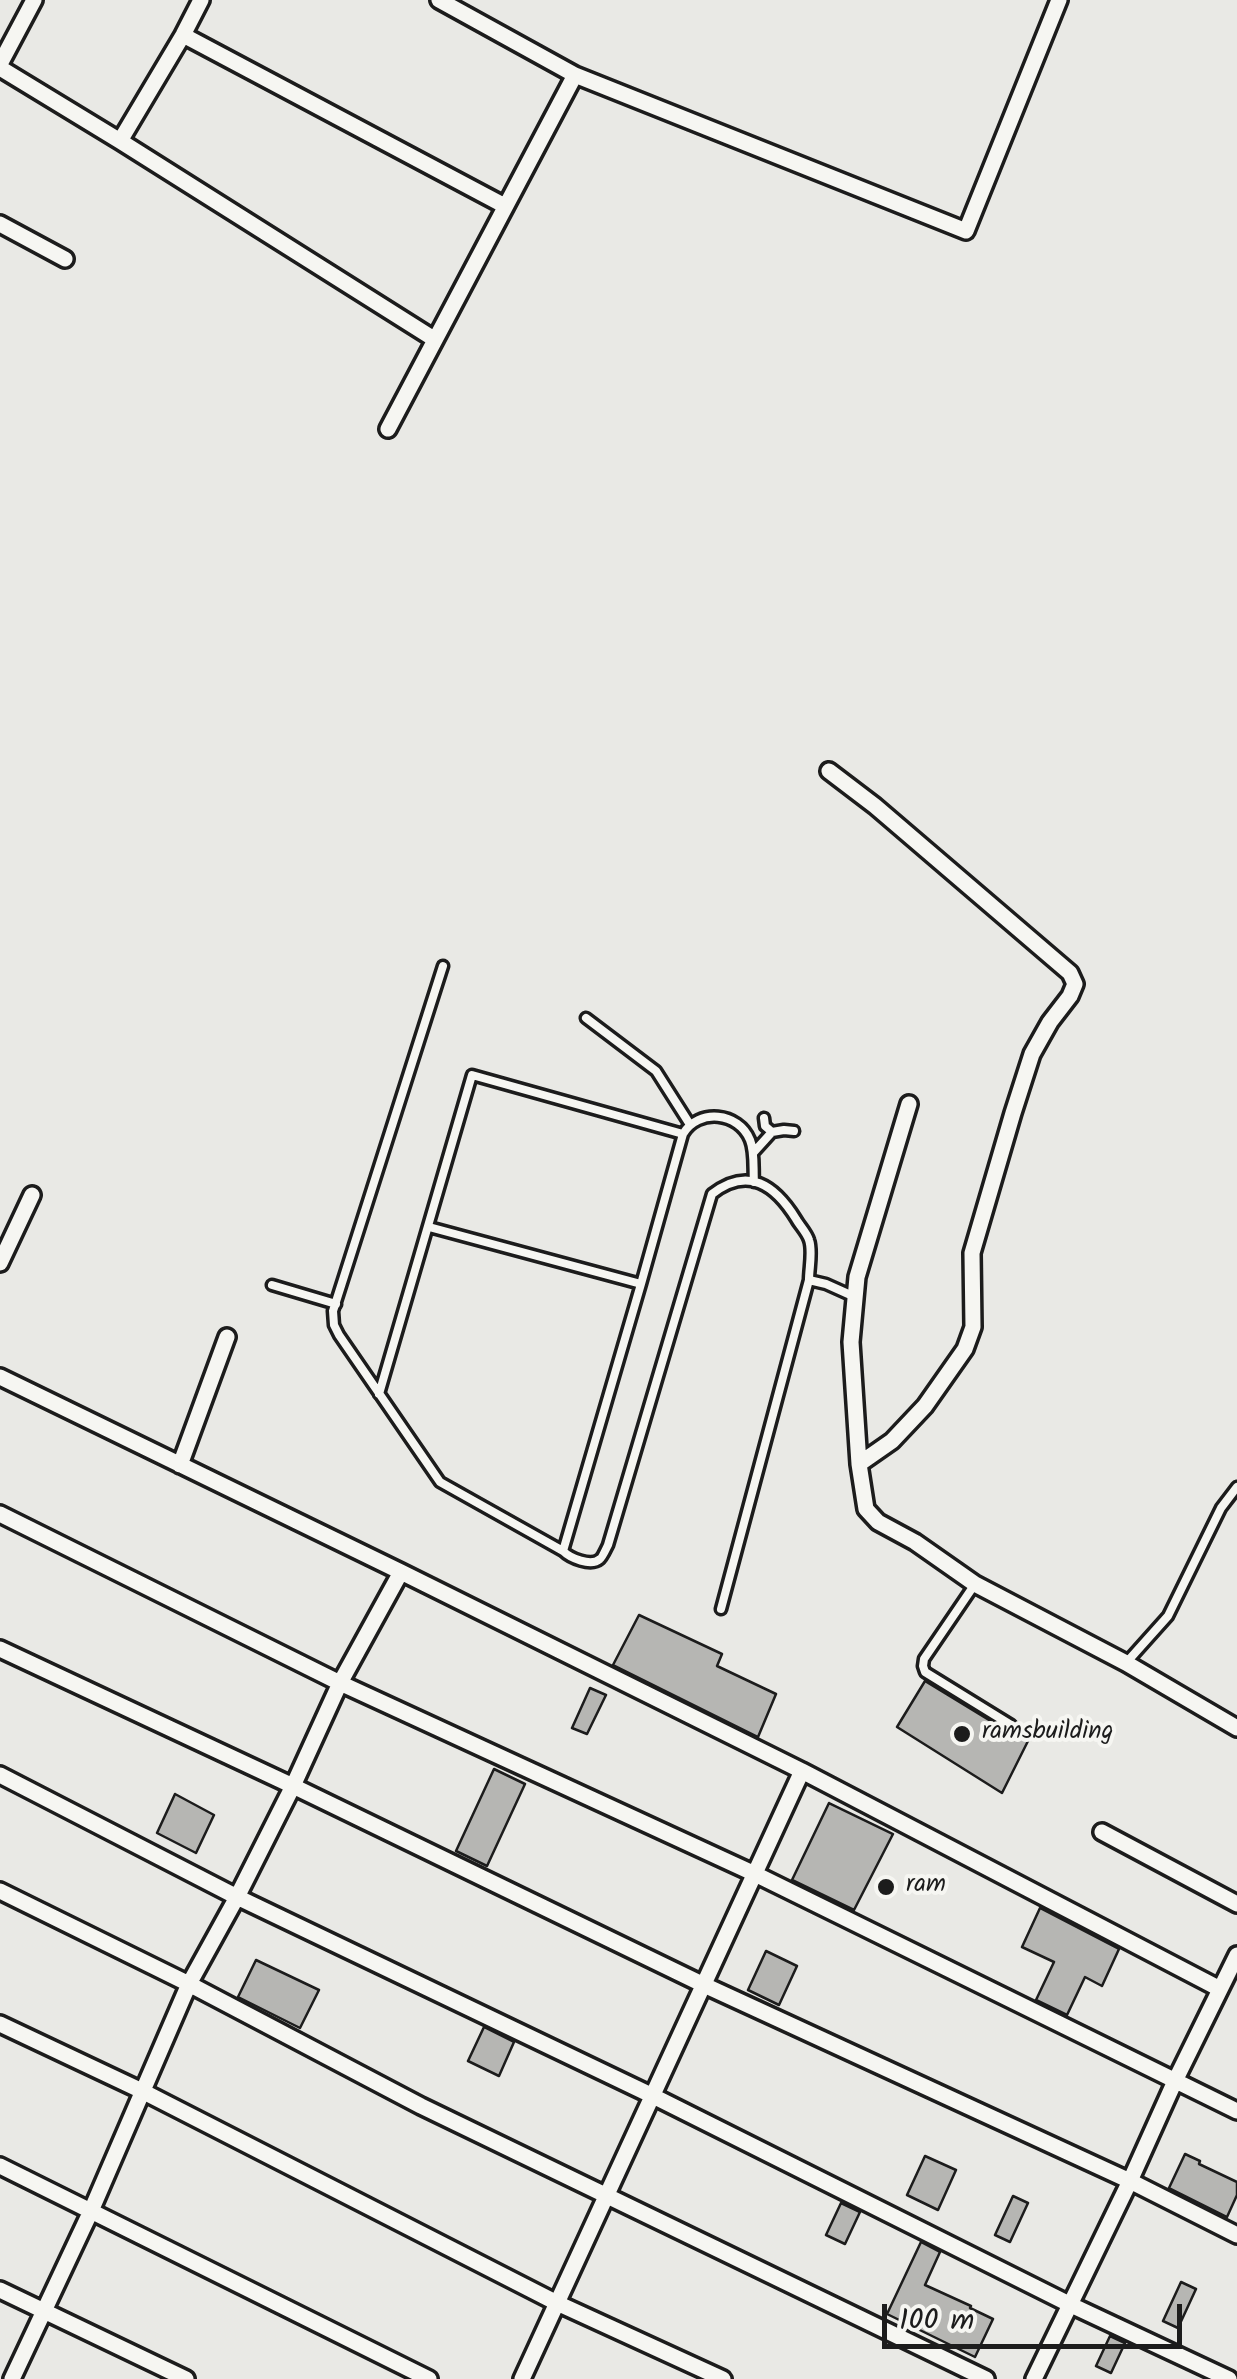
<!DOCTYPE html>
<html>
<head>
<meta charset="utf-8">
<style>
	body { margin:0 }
	#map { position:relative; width:1237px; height:2379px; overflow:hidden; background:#e9e9e5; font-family:Kalam,sans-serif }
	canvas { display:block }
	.scale { position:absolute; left:882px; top:2304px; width:300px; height:45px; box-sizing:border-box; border:5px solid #1c1c1c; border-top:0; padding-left:12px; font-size:30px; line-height:35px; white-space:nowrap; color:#1c1c1c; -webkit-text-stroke:8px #f6f6f2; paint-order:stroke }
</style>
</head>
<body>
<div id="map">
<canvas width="1237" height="2379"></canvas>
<div class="scale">100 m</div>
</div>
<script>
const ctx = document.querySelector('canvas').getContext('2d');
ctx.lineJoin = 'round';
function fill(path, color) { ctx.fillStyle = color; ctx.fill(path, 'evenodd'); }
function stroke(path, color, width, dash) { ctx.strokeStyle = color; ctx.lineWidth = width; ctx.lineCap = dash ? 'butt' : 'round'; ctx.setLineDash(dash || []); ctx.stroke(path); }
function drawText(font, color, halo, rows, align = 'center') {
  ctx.font = font + ' Kalam,sans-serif'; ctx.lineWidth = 8; ctx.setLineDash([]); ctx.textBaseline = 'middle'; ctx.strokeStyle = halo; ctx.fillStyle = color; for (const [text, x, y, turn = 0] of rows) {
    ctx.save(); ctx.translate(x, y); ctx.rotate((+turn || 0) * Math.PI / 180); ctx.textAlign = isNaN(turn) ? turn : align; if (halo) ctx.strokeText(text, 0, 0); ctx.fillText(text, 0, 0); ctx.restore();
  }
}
const building = new Path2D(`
	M639,1615L722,1654L717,1666L776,1694L758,1737L613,1665Z
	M925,1681L1007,1731L1013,1732L1028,1741L1002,1793L897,1727Z
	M590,1688L606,1695L587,1734L572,1728Z
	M494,1769L525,1784L487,1866L456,1851Z
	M175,1794L214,1815L196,1853L157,1833Z
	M829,1803L893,1834L854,1910L792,1880Z
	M1040,1908L1119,1949L1102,1986L1085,1977L1067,2015L1036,2000L1054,1962L1022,1947Z
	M766,1951L797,1966L779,2005L748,1990Z
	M256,1960L319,1990L300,2028L238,1997Z
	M484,2027L514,2042L499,2076L468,2061Z
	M1185,2154L1200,2161L1199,2164L1237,2182V2195L1227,2217L1169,2188Z
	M925,2156L956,2170L938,2210L907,2195Z
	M1013,2196L1028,2203L1010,2242L995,2235Z
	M841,2203L860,2212L845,2244L826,2235Z
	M921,2242L940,2252L925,2285L971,2306L970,2308L993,2319L975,2357L887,2314Z
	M1181,2282L1196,2289L1178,2328L1163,2321Z
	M1110,2336L1125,2343L1111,2373L1096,2366Z`);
const service = new Path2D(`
	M443,966L333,1311L334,1325L339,1335L440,1482L563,1551C570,1558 591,1567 600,1559C602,1558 607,1547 608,1545L712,1194C748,1166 775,1185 796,1219C800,1226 807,1233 809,1240C813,1251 809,1268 809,1280L826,1284L855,1297
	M586,1018L656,1071L689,1123
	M764,1118L765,1126L772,1132L784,1130L794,1131
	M753,1153L772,1132
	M429,1227L641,1284
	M272,1285L336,1304
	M379,1394L472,1075L683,1134
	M563,1551L641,1284L683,1134C698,1108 739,1112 750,1140C755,1152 753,1169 754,1182
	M975,1584L924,1659L923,1666L925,1672L1011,1725
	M721,1609L809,1280
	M1126,1663L1168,1616L1221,1508L1237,1487`);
const minor = new Path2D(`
	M439,0L575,75L966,231L1059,0
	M183,35L505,206
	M0,64L34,0
	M0,68L120,141L434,339
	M120,141L183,35L201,0
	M0,224L65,259
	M388,429L575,75
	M829,771L875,806L1070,973L1075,984L1070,996L1050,1022L1032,1054L1013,1113L972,1253L973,1327L965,1349L925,1406L892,1441L859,1464
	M909,1104L857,1277L851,1342L859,1464L866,1509L878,1522L915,1542L975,1584L1126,1663L1237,1728
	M0,1263L32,1195
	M0,1377L401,1572L802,1771L522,2379
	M180,1465L227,1337
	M0,1514L340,1683L755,1874L1237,2111
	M0,1649L293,1786L704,1985L1130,2181L1237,2235
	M802,1771L1220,1989
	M0,1775L237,1897L653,2096L1071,2305L1229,2379
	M1102,1832L1237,1904
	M0,1891L189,1984L421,2106L986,2379
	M0,2024L142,2091L557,2303L723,2379
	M0,2166L429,2379
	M0,2290L186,2379
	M12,2379L91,2211L189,1984L237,1897L293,1786L340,1683L401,1572
	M1034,2379L1130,2181L1175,2081L1237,1955`);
const markers = [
	[962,1734,10,"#1c1c1c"],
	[886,1887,10,"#1c1c1c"]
];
const poiNames = [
	["ramsbuilding",982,1734],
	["ram",906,1887]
];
fill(building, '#b6b6b3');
stroke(building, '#1c1c1c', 2.5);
stroke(service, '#1c1c1c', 15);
stroke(minor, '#1c1c1c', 22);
stroke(service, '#f6f6f2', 8);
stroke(minor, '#f6f6f2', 15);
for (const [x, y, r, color] of markers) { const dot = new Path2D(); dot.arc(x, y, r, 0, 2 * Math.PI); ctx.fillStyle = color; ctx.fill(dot); stroke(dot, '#f6f6f2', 4); }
drawText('25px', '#1c1c1c', '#f6f6f2', poiNames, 'left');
</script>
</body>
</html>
